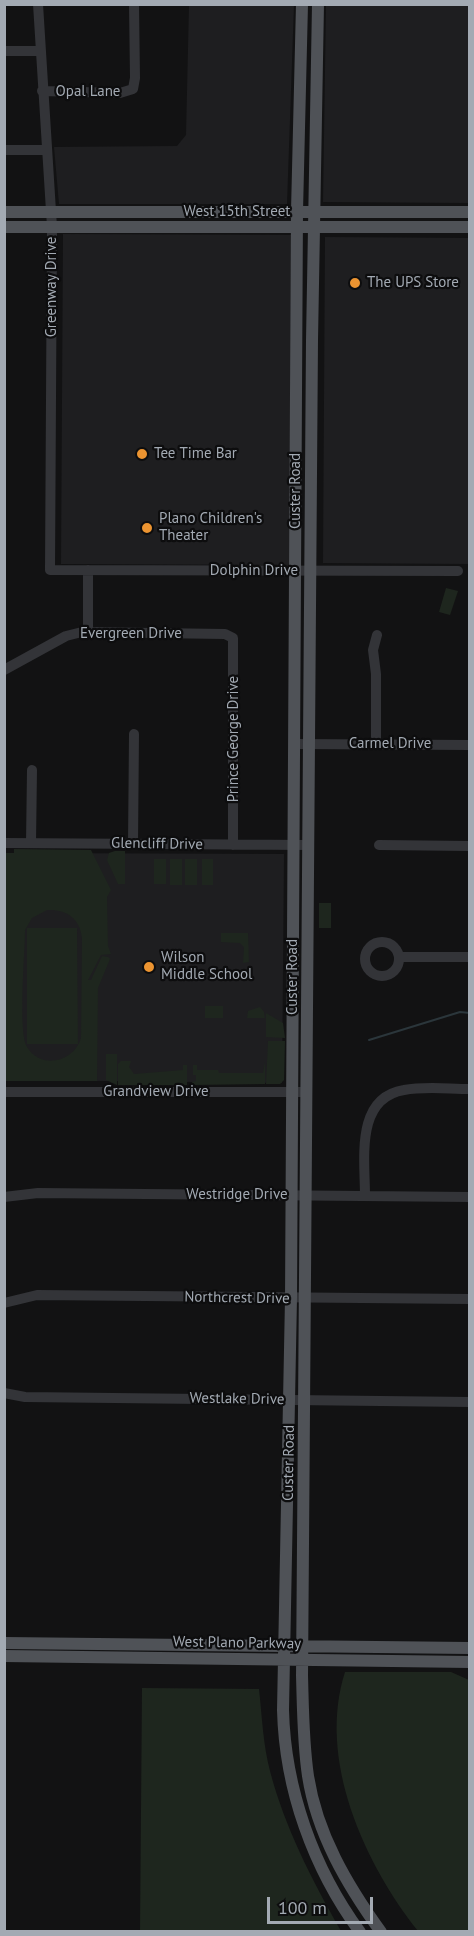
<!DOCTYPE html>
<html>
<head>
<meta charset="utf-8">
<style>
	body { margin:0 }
	#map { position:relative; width:474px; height:1936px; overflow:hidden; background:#121213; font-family:"PT Sans",sans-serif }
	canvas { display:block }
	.frame { position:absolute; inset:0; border:6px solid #a3aab3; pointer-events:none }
	.scale { position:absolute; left:267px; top:1897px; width:106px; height:27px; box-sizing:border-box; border:3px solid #a3aab3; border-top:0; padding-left:8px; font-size:18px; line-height:21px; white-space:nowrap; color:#a3aab3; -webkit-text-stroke:4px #0d0d0e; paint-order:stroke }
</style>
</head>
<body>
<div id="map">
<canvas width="474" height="1936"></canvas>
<div class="frame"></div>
<div class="scale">100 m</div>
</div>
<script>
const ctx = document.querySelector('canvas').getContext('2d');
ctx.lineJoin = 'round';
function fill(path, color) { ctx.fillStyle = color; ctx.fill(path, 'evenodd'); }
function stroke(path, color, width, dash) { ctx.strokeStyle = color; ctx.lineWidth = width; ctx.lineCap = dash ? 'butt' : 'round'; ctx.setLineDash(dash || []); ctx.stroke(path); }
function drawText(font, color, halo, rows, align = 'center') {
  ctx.font = font + ' "PT Sans",sans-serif'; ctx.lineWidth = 4.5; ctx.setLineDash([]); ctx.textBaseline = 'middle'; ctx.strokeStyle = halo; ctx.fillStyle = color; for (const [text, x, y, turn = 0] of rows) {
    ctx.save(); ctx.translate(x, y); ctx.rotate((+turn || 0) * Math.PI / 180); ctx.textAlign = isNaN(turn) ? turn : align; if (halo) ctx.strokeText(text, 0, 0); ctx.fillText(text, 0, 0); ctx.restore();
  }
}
const built = new Path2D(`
	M189,5H294L287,204H59L54,147L177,146L186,135Z
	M326,5H469V203L323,202Z
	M63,234L291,235L290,565L61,564Z
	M325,237L469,238V564L323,563Z
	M14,853L284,854L282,1083L14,1080Z`);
const green = new Path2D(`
	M446,588L458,591L450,615L439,612Z
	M14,849L91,850L111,890L107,897L108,946L111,954L101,955L88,980H91L102,956L108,957L110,959L98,988L97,1081H5L4,853H14ZM47,910C66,909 80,918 82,938L81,1038C74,1062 41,1070 27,1047C18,1031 25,953 25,930L32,918Z
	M115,851H125V884H118L107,860L109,853Z
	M154,859H166V884H154Z
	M170,859H182V885H170Z
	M185,859H197V885H185Z
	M202,859H213V885H202Z
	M319,903H331V928H319Z
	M27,928H77L78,1044H27Z
	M221,933H248L249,962L243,963L244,947L240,943L221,942Z
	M205,1006H223V1018H205Z
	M260,1007L264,1012L265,1018H247L248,1011Z
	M266,1013L283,1023L285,1038L266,1037Z
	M268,1041H285L284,1080L280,1084H266Z
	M106,1054H117V1085L106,1080Z
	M121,1061H131L129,1067L134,1074L183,1070V1065H187V1085H118V1064Z
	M265,1062V1084L192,1085V1082L196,1081V1075H193V1065H197V1070H218L219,1073H263Z
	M345,1672H451L469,1680V1931H418C364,1863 317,1759 345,1672Z
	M142,1688L259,1689C262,1716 263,1745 270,1771C285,1828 312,1880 341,1931H140Z`);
const stream = new Path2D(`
	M369,1040L460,1012L470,1013`);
const minor = new Path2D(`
	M38,4L52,227L50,570L458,571
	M4,51H40
	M42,91L120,93L133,89L135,78L134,4
	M4,150H46
	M88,631V570
	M4,670L66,636L82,632L225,634L233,638V845
	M295,744L470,745
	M376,744V674L373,650L377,635
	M4,843L309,845
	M31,843L32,770
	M133,844L134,734
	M379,845L470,846
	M365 959a17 17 0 1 1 34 0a17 17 0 1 1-34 0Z
	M399,957H470
	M4,1092H307
	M365,1196C365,1159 355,1098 404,1090C425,1086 448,1089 470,1089
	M4,1197L38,1193L470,1197
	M4,1303L37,1295L470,1299
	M4,1393L25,1397L470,1402`);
const major = new Path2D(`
	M302,4L297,211L291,1298L283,1710C285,1789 313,1868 360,1932
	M318,4L312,340L302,1675C303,1709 303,1742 308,1776C317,1834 347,1885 381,1932
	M4,212H470
	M4,227H470
	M4,1643L470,1648
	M4,1656L470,1662`);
const markers = [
	[355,283,6,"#ec9431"],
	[142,454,6,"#ec9431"],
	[147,528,6,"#ec9431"],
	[149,967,6,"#ec9431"]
];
const streetNames = [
	["Opal Lane",88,92],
	["West 15th Street",237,212],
	["Greenway Drive",52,287,-90],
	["Custer Road",296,491,-90],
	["Dolphin Drive",254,571],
	["Evergreen Drive",131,634],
	["Prince George Drive",234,739,-90],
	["Carmel Drive",390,744],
	["Glencliff Drive",157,844,1],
	["Custer Road",293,977,-90],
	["Grandview Drive",156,1092],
	["Westridge Drive",237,1195],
	["Northcrest Drive",237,1298,1],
	["Westlake Drive",237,1399,1],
	["Custer Road",289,1463,-89],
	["West Plano Parkway",237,1643,1]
];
const poiNames = [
	["The UPS Store",367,283],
	["Tee Time Bar",154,454],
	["Plano Children's",159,519],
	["Theater",159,536],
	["Wilson",161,958],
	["Middle School",161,975]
];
fill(built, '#1e1e20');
fill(green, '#1e261e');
stroke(stream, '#2b363b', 2);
stroke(minor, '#333438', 10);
stroke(major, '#4f5257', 12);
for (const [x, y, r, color] of markers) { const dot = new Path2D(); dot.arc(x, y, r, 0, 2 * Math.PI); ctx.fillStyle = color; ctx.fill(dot); stroke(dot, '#0d0d0e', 2); }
drawText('15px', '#a3aab3', '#0d0d0e', streetNames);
drawText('15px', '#a3aab3', '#0d0d0e', poiNames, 'left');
</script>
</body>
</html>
